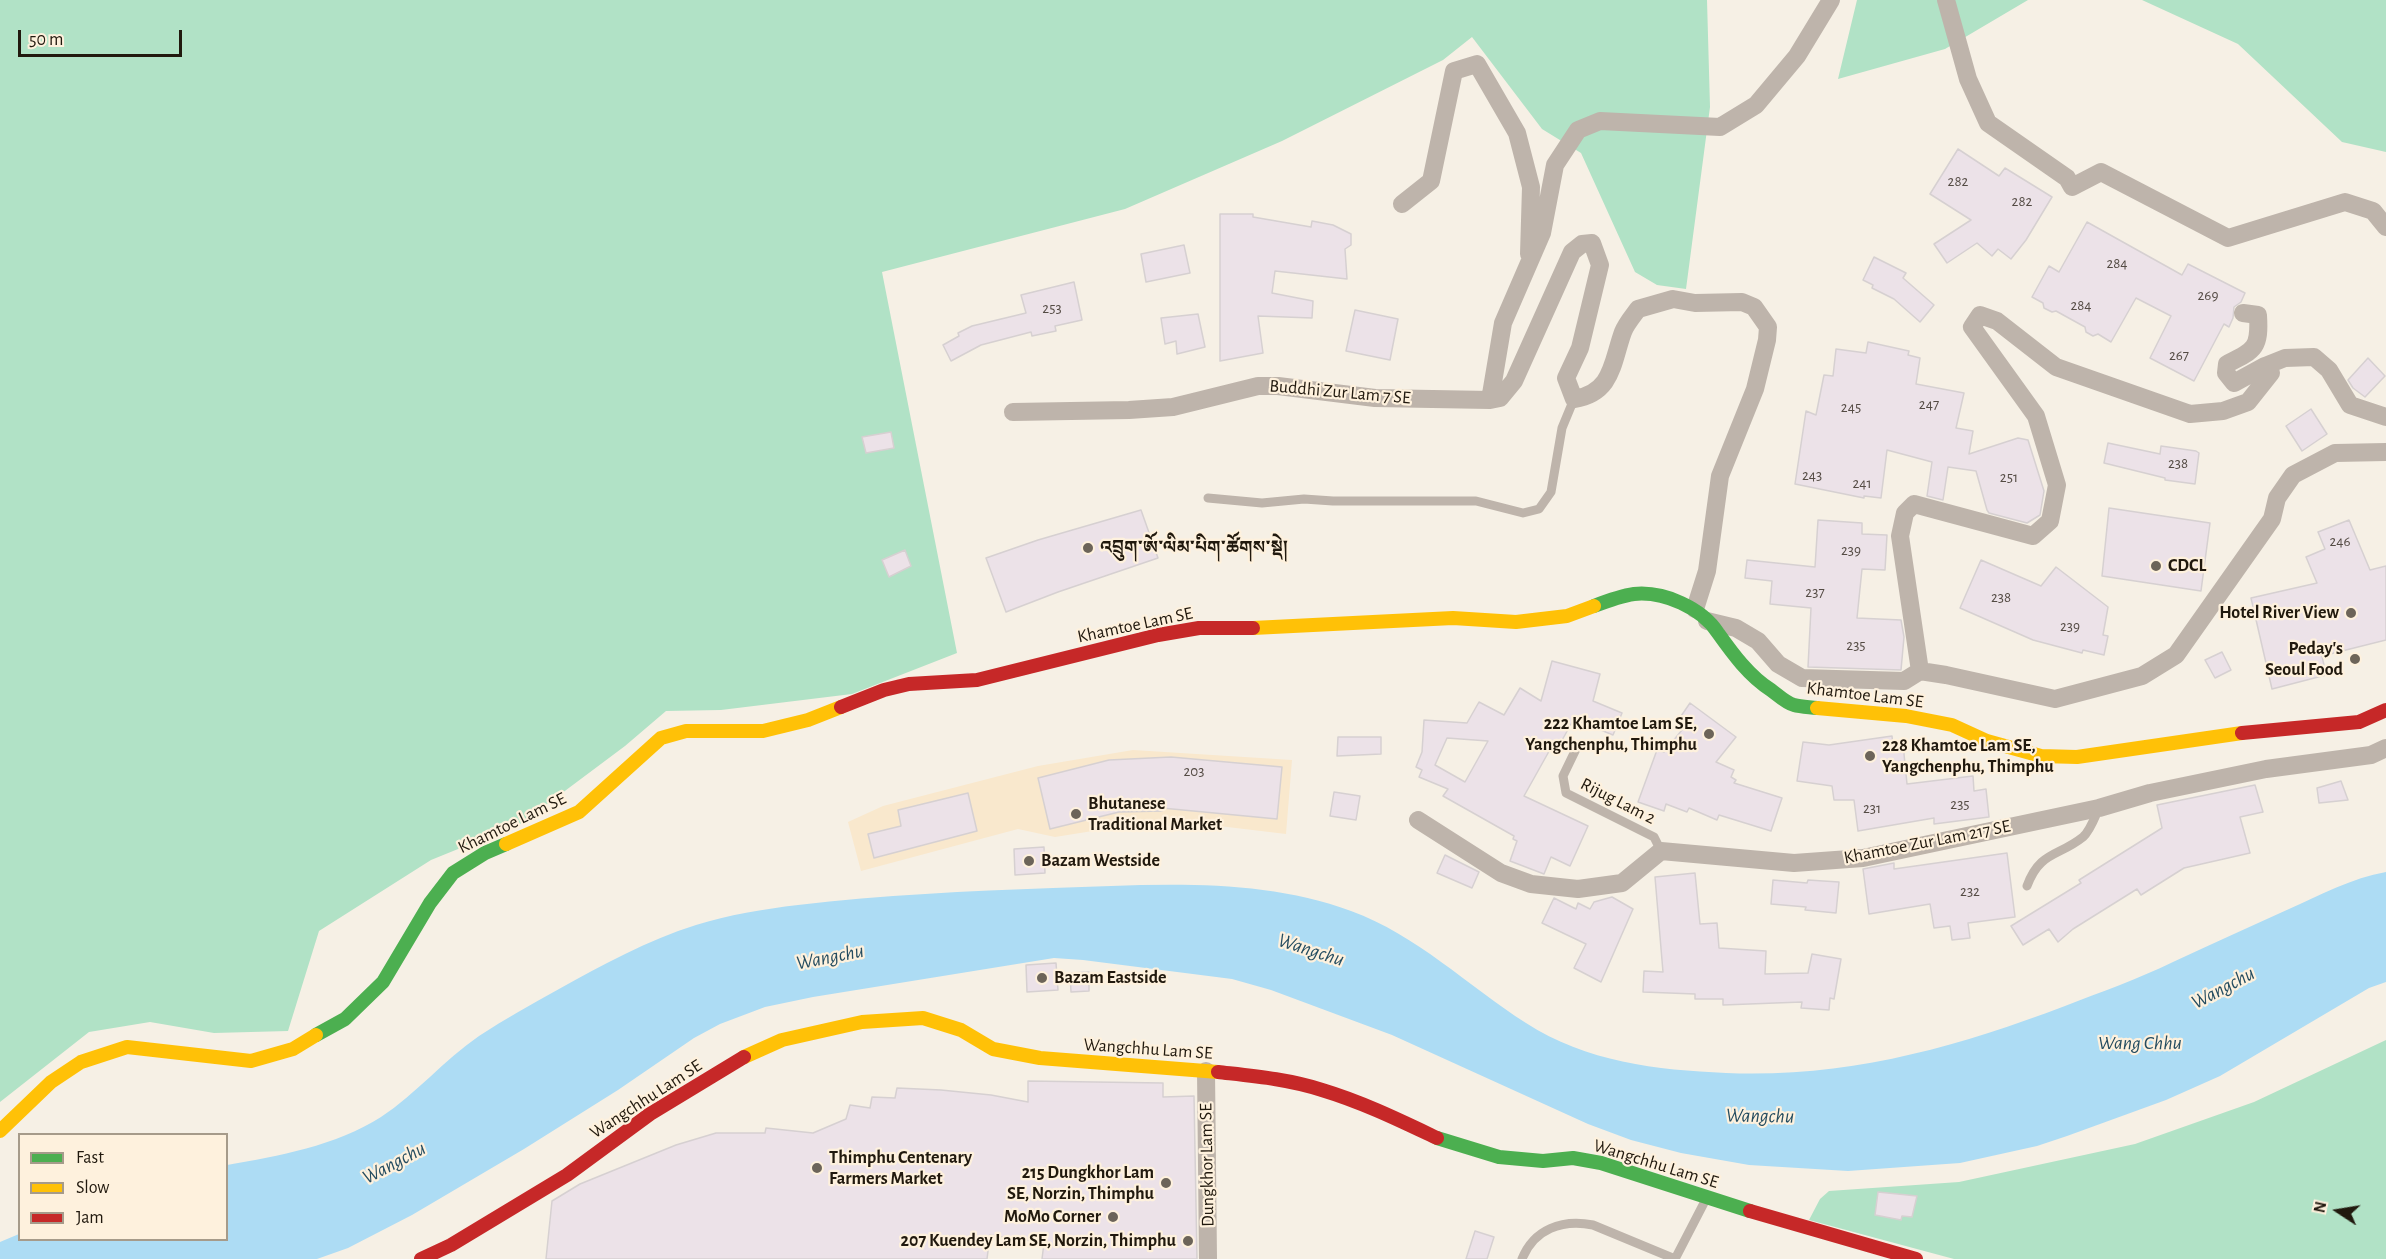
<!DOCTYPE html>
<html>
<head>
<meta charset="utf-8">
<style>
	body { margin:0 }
	#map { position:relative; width:2386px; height:1259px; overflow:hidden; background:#f6f0e5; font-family:"Alegreya Sans",sans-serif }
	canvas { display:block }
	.legend { position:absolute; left:18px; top:1133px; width:210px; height:108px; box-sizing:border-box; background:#fef1dd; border:2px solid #a69b8a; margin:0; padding:8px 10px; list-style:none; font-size:18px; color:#21190e }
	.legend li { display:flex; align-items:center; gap:12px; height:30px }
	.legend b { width:30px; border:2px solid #a69b8a }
	.north { position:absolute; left:2308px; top:1181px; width:60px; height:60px; -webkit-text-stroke:4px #fef1dd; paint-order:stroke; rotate:282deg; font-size:16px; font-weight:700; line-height:24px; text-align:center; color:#21190e }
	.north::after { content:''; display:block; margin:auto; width:21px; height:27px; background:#21190e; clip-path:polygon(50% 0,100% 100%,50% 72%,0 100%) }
	.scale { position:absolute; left:18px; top:30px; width:164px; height:27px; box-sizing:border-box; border:3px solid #21190e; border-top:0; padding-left:8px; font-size:18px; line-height:21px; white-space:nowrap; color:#21190e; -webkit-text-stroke:4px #fef1dd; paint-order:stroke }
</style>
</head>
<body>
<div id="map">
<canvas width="2386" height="1259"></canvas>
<ul class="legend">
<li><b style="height:8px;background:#4caf50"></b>Fast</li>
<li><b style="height:8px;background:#ffc107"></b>Slow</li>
<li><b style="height:8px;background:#c62828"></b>Jam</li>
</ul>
<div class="north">N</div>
<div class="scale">50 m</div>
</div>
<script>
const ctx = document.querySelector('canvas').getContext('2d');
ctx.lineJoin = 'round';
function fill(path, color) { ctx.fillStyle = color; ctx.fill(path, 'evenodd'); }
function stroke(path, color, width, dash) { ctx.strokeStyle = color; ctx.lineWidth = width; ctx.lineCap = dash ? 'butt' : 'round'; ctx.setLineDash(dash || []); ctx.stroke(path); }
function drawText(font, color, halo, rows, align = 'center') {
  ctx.font = font + ' "Alegreya Sans","Noto Serif Tibetan",sans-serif'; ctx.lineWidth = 4.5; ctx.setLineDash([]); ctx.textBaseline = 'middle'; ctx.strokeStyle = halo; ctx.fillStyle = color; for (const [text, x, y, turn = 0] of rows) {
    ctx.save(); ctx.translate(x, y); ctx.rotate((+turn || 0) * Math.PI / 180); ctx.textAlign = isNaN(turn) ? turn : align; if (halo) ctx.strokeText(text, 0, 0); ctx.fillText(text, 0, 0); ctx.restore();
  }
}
const built = new Path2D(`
	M1133,750L1292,760L1286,834L1219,826H1124L1055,837L1018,829L861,871L848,822L883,806L1038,766Z`);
const green = new Path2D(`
	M0,0H1707L1710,107L1686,289L1657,285L1635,272L1581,153L1542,129L1472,37L1443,60L1282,141L1125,209L882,272L957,653L852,694L721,710L666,711L625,746L522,823L431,860L319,931L288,1031L214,1033L150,1022L89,1032L0,1102Z
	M1857,0H2028L1945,49L1838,79Z
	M2142,0H2386V152L2342,142L2238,44Z
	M2386,1040V1259H1954L1809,1220L1820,1199L1829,1191L1959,1182L2135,1144L2254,1102Z`);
const water = new Path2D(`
	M2386,872V982L2369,988L2220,1076L2166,1100L2067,1136L2037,1146L1960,1163L1848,1171L1749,1165L1681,1153L1631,1140L1588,1124L1392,1035L1271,990L1232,979L1083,960L1054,958L813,997L765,1007L720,1024L694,1038L618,1090L524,1149L412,1215L348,1248L317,1259H0V1242L19,1234L20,1240H226L227,1165C279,1156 335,1146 381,1117C416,1094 444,1060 479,1036C505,1019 532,1004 559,989C602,965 648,940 696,925C728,915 764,909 798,905C882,895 968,891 1053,888C1150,885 1258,876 1351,911C1417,935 1468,986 1526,1023C1586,1062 1657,1070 1726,1073C1847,1078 1954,1048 2065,1006C2101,992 2138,979 2173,962C2211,944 2250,927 2289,909C2320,895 2352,878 2386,872Z`);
const building = new Path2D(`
	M1958,149L1999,176L2005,168L2052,197L2026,240L2011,259L1998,249L1992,256L1977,243L1947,263L1934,244L1971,220L1930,194Z
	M1220,214H1253V217L1311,227L1312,221L1333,225L1351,234V245L1345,249L1347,279L1275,271L1272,293L1313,301L1312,318L1258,316L1263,353L1220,361Z
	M2087,222L2182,275L2188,264L2245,293L2241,302L2234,307L2233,318L2229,327L2224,324L2194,381L2150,358L2171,316L2136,298L2111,342L2098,334L2093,336L2086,332L2085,327L2056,311L2052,312L2044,308L2043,303L2032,297L2049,266L2059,272Z
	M1184,245L1190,273L1146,282L1141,254Z
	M1874,257L1906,273L1903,278L1934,305L1920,322L1894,299L1872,288L1873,285L1863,280Z
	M1074,282L1082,320L1055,326L1056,331L1032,336L1031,332L981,345L951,361L943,345L959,336L958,333L972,326L1026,313L1021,295Z
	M1355,310L1398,319L1390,360L1346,351Z
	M1198,314L1205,347L1177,354L1176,341L1165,344L1161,318Z
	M1868,342L1909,351L1908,355L1920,358L1916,384L1964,393L1956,428L1973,431L1969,454L2018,438L2028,440L2044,491L2040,515L2027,523L1989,513L1987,510L1976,471L1948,467L1943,500L1927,496L1932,462L1887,450L1881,498L1864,496V498L1795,484L1806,411L1816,415L1824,375L1833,376L1836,349L1866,353Z
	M2368,358L2385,376L2365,397L2353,388L2348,380Z
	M2311,409L2327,434L2302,451L2286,426Z
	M891,432L894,448L866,453L862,437Z
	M2108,443L2160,454L2161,446L2196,451L2199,453L2195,484L2165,480V478L2104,463Z
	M2109,508L2210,523L2201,591L2102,576Z
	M1141,510L1158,558L1058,592L1006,612L986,558L1038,540Z
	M1818,520L1862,523V534L1887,535L1885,570L1862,569L1857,618L1901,620L1904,637L1901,670L1808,667L1811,608L1770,604L1772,581L1745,578L1747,560L1815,567Z
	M2349,520L2370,570L2386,566V640L2322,656L2326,675L2272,689L2251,598L2317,583L2306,557L2325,549L2318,532Z
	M905,550L911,566L889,577L882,560Z
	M1981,560L2041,586L2056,567L2108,607L2103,635L2108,636L2104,655L2083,650L2082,653L2033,640L1960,608Z
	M2222,652L2231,670L2215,678L2205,660Z
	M1552,661L1600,674L1593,701L1622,713L1613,735L1574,719L1557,749L1552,746L1524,796L1588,826L1570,866L1551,857L1544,874L1510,861L1517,841L1513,839L1514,836L1443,796L1448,789L1419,777L1422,770L1416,767L1422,752L1424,720L1467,723L1479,702L1504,715L1520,688L1541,701ZM1447,738L1488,741L1465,782L1435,765Z
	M1690,703L1736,737L1716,762L1734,770L1731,777L1736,780L1734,783L1782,798L1771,831L1719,815L1717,820L1689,808L1687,812L1666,804L1664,811L1638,802L1657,750L1664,752L1686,725L1679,719Z
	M1892,736L1893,746L1903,744L1907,784L1973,776L1974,791L1986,789L1989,817L1934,824V818L1858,831L1854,800H1834L1832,786L1797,781L1803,742L1829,745Z
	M1338,737H1381V754L1337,756Z
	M1171,757L1282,767L1277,819L1162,808V811L1119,812L1050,829L1038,778L1109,760Z
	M2341,781L2348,800L2319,803L2317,788Z
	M2255,785L2263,812L2240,817L2250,853L2184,868L2141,895L2137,889L2073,929L2058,942L2049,929L2023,945L2011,926L2081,883L2079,880L2162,828L2157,805Z
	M1334,792L1360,796L1356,820L1330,816Z
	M968,793L977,831L874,858L868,834L901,826L898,810Z
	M1044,847L1045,873L1015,875L1014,849Z
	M2007,853L2015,917L1968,923L1970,938L1952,940L1950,926L1934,928L1930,904L1869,914L1863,869L1894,863V869Z
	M1445,855L1479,872L1472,888L1437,873Z
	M1695,873L1700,924L1717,923L1719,948L1766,951L1765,974L1808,973L1812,954L1841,959L1834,999L1830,998L1829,1010L1801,1008L1802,1002L1723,1005V999H1695V994L1643,992L1644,971L1663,972L1655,877Z
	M1773,880L1807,883L1808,880L1839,882L1836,913L1805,910L1806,907L1771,904Z
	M1612,897L1633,909L1601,982L1574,968L1586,944L1542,923L1554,898L1576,909L1578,903L1590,909L1594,902Z
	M1056,963L1058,990L1027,992L1026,965Z
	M1089,972V991L1071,992L1070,973Z
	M1028,1081L1163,1083V1097L1194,1096L1197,1259H1042L1044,1243L990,1235L987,1259H546L552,1201L580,1184L676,1145L716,1133H765L766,1128L813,1133L846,1119L850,1105L870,1108L872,1097L895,1098L897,1088L941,1090L991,1095L1028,1102Z
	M1878,1192L1917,1196L1912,1217L1902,1216L1901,1220L1875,1215Z
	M1475,1231L1494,1237L1487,1259H1466Z`);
const lane = new Path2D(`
	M1208,498L1262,503L1304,499L1333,501H1476L1523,513L1539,509L1551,492L1562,428L1574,399
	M1577,747L1563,776L1566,793L1654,837L1661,851
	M2027,886C2040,851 2058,857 2083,837C2090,831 2095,817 2099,808
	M1522,1259C1534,1229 1562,1219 1593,1225L1675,1259
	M1675,1259L1705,1201`);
const street = new Path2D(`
	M1946,0L1968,79L1988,123L2067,178L2072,187L2101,172L2228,238L2345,202L2373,211L2386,227
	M1402,204L1431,181L1454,71L1477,64L1517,133L1531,187L1529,254
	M2265,366L2285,358L2314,357L2329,370L2350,405L2386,417
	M1013,412L1129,410L1173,407L1258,386H1278L1375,398L1490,400
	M1695,609L1707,571L1720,476L1755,389L1767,340L1768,327L1754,307L1742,302L1695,303L1673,299L1638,309C1633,316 1626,324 1623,332C1612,362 1613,393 1574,399L1566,378L1580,348L1600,265L1592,243L1582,244L1572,252L1514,381L1500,398L1490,400L1503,323L1542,233L1555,165L1578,130L1600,121L1720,127L1756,105L1797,56L1831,0
	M1707,621L1736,628L1758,641L1778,664L1802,678L1904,681L1920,671
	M1920,671L1900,536L1905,513L1914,504L2033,536L2050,521L2057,485L2036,416L1972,327L1980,315L1997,321L2056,367L2190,414L2223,411L2248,402L2271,373L2265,366L2234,383L2226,373L2227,364C2255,350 2260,348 2258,315L2243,313
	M1920,671L1946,675L2055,699L2142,676L2176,655L2272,519L2277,498L2293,475L2335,453L2386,452
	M1418,820L1501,873L1531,884L1578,889L1622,883L1661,851L1794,863L1863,858L2099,808L2150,793L2266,769L2371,755L2386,748
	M1206,1071L1208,1259`);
const fast = new Path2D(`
	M1594,606C1607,601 1620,596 1634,594C1664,591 1702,608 1718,633C1733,654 1749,676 1771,690C1778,695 1786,703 1794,705C1801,707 1810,707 1817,708
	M316,1035L345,1019L383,982L430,903L453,873L485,853L506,844
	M1437,1138L1499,1157L1543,1161L1573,1158L1601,1163L1750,1211`);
const slow = new Path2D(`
	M1253,628L1453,618L1516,622L1567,616L1594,606
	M1817,708L1906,716L1952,725L1987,741L2041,756L2077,757L2242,733
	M506,844L579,812L661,738L686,731H763L808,720L841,707
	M744,1057L782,1040L862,1022L923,1018L961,1030L993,1049L1040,1058L1218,1072
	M0,1131L51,1082L81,1062L127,1047L251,1061L293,1049L316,1035`);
const jam = new Path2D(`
	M841,707L884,690L909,684L977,680L1158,635L1199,628H1253
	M2242,733L2359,722L2386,710
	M1218,1072C1253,1076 1288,1079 1322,1090C1362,1102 1399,1120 1437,1138
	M1750,1211L1916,1259
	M421,1259L451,1245L567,1175L650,1114L744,1057`);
const markers = [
	[1088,548,6,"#6c6459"],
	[2156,566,6,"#6c6459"],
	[2351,613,6,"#6c6459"],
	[2355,659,6,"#6c6459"],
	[1709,734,6,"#6c6459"],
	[1870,756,6,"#6c6459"],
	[1076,814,6,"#6c6459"],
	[1029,861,6,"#6c6459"],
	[1042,978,6,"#6c6459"],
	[817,1168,6,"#6c6459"],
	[1166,1183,6,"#6c6459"],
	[1113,1217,6,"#6c6459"],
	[1188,1241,6,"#6c6459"]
];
const numberNames = [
	["282",1958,181],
	["282",2022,201],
	["284",2117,263],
	["269",2208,295],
	["284",2081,305],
	["253",1052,308],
	["267",2179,355],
	["247",1929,404],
	["245",1851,407],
	["238",2178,463],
	["243",1812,475],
	["251",2009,477],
	["241",1862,483],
	["246",2340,541],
	["239",1851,550],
	["237",1815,592],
	["238",2001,597],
	["239",2070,626],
	["235",1856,645],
	["203",1194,771],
	["235",1960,804],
	["231",1872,808],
	["232",1970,891]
];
const streetNames = [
	["Buddhi Zur Lam 7 SE",1340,392,5],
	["Khamtoe Lam SE",1135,625,-12],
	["Khamtoe Lam SE",1865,695,7],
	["Rijug Lam 2",1618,801,27],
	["Khamtoe Lam SE",512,823,-26],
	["Khamtoe Zur Lam 217 SE",1927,842,-11],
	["Wangchhu Lam SE",1148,1049,4],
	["Wangchhu Lam SE",646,1099,-33],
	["Wangchhu Lam SE",1656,1164,17],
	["Dungkhor Lam SE",1207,1165,-91]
];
const poiNames = [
	["འབྲུག་ཨོ་ལིམ་པིག་ཚོགས་སྡེ།",1100,548],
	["CDCL",2168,566],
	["Hotel River View",2339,613,"right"],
	["Peday's",2343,649,"right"],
	["Seoul Food",2343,670,"right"],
	["222 Khamtoe Lam SE,",1697,724,"right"],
	["Yangchenphu, Thimphu",1697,745,"right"],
	["228 Khamtoe Lam SE,",1882,746],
	["Yangchenphu, Thimphu",1882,767],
	["Bhutanese",1088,804],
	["Traditional Market",1088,825],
	["Bazam Westside",1041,861],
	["Bazam Eastside",1054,978],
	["Thimphu Centenary",829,1158],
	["Farmers Market",829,1179],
	["215 Dungkhor Lam",1154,1173,"right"],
	["SE, Norzin, Thimphu",1154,1194,"right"],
	["MoMo Corner",1101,1217,"right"],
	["207 Kuendey Lam SE, Norzin, Thimphu",1176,1241,"right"]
];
const waterNames = [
	["Wangchu",1311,950,18],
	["Wangchu",830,957,-11],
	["Wangchu",2223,988,-28],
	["Wang Chhu",2140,1043],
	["Wangchu",1760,1116,1],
	["Wangchu",394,1163,-28]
];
fill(built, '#f9e8cd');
fill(green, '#b1e2c6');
fill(water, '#addcf4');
fill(building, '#ece2e8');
stroke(building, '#d6d0d1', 1.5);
stroke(lane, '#beb4ab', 9);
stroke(street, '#beb4ab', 18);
stroke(fast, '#4caf50', 14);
stroke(slow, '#ffc107', 14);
stroke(jam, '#c62828', 14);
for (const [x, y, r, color] of markers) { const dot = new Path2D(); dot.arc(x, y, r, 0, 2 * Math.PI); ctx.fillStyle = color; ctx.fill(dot); stroke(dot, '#fef1dd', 2); }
drawText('15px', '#544b44', null, numberNames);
drawText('18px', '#21190e', '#fef1dd', streetNames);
drawText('bold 18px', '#21190e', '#fef1dd', poiNames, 'left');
drawText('italic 20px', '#244c60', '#fef1dd', waterNames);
</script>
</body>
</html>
